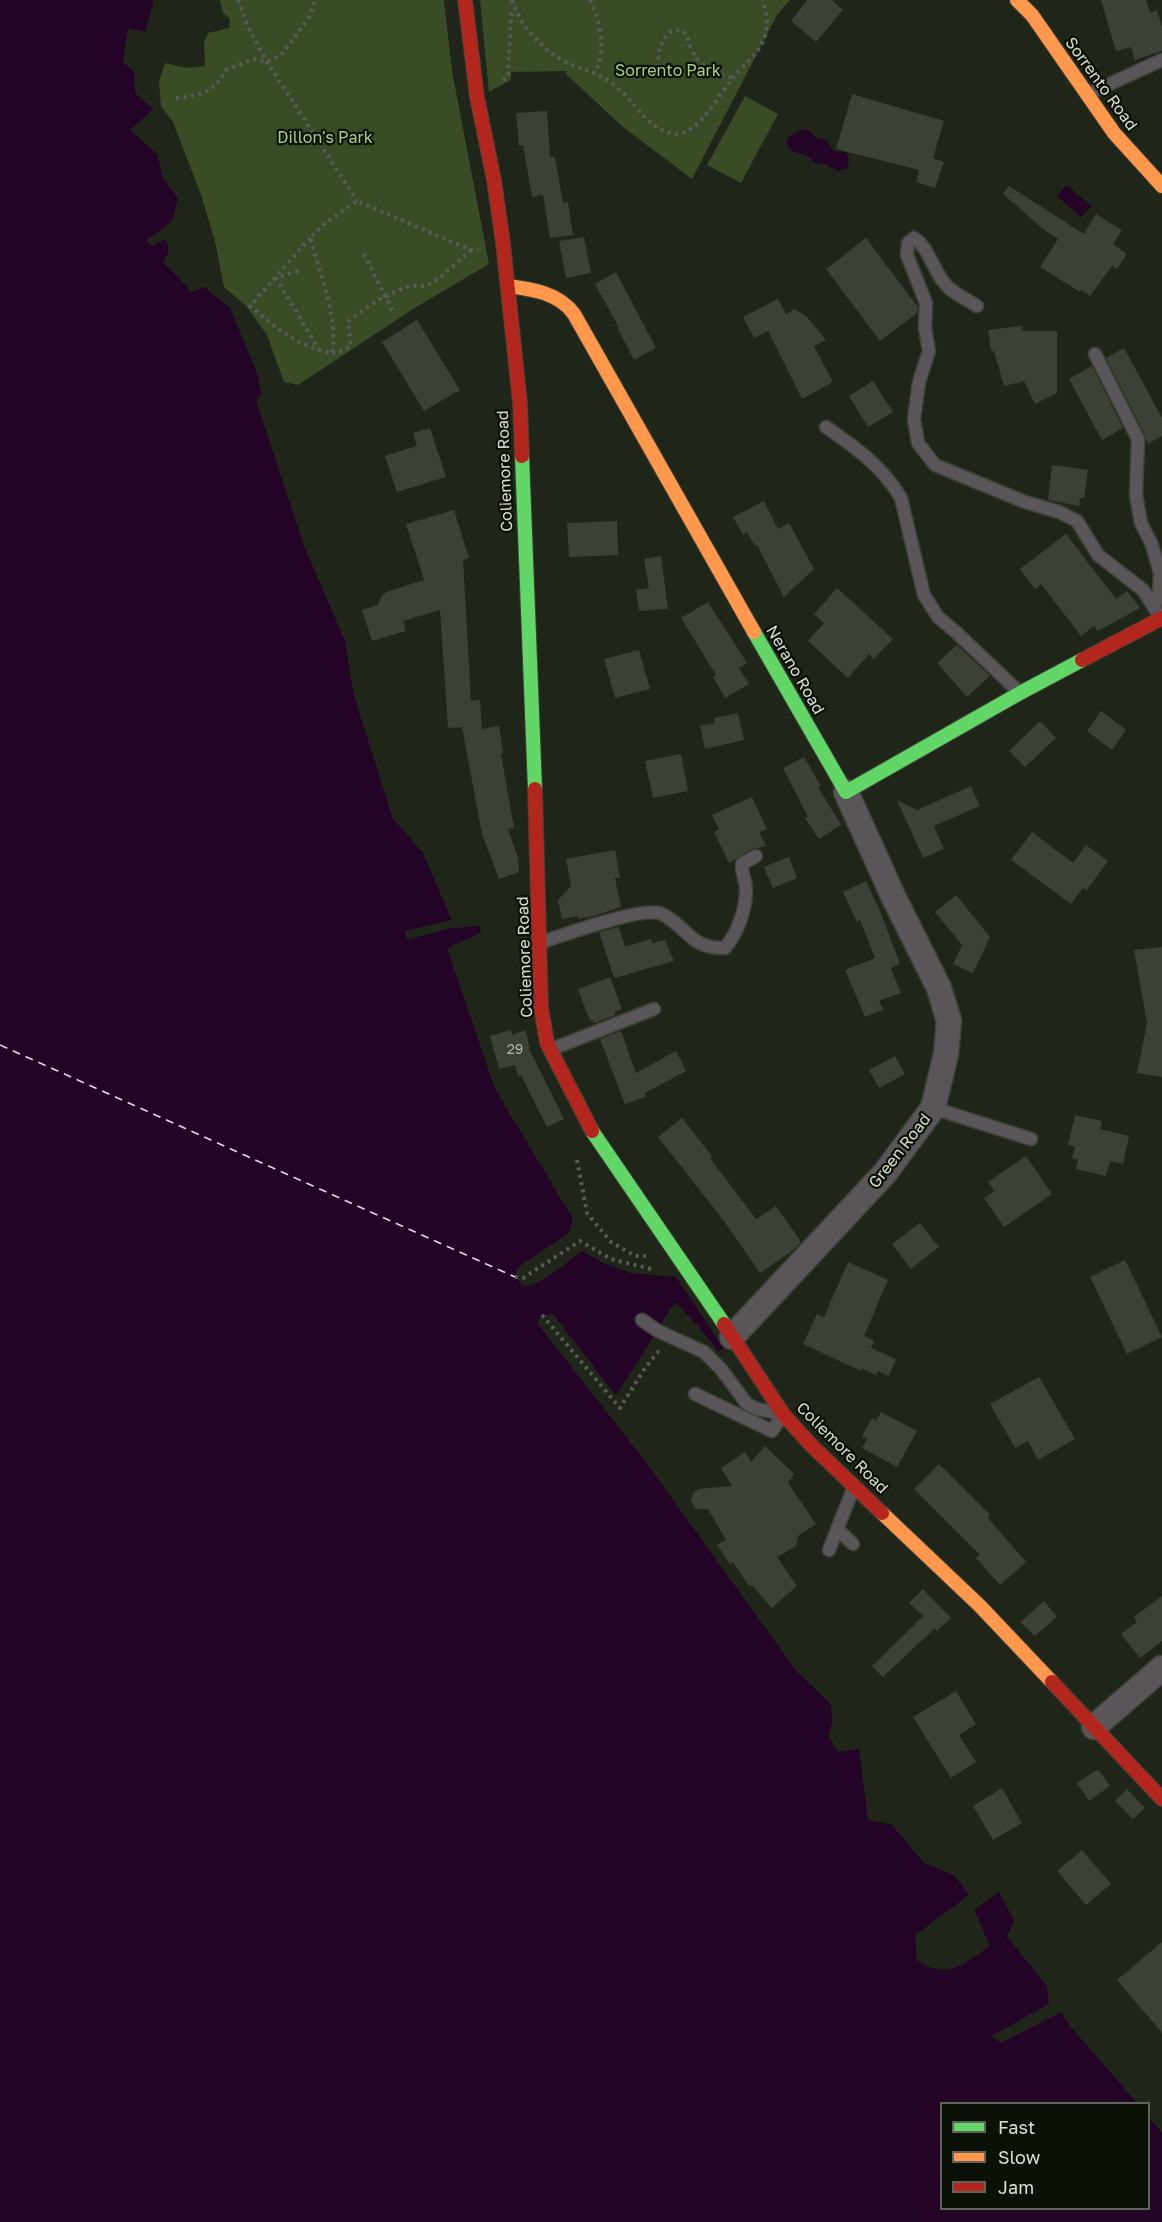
<!DOCTYPE html>
<html>
<head>
<meta charset="utf-8">
<style>
	body { margin:0 }
	#map { position:relative; width:1162px; height:2222px; overflow:hidden; background:#1f2518; font-family:"Golos Text",sans-serif }
	canvas { display:block }
	.legend { position:absolute; left:940px; top:2102px; width:210px; height:108px; box-sizing:border-box; background:#0c1107; border:2px solid #5e6458; margin:0; padding:8px 10px; list-style:none; font-size:18px; color:#d8e0d2 }
	.legend li { display:flex; align-items:center; gap:12px; height:30px }
	.legend b { width:30px; border:2px solid #5e6458 }
</style>
</head>
<body>
<div id="map">
<canvas width="1162" height="2222"></canvas>
<ul class="legend">
<li><b style="height:8px;background:#63d668"></b>Fast</li>
<li><b style="height:8px;background:#ff974d"></b>Slow</li>
<li><b style="height:8px;background:#b3261e"></b>Jam</li>
</ul>
</div>
<script>
const ctx = document.querySelector('canvas').getContext('2d');
ctx.lineJoin = 'round';
function fill(path, color) { ctx.fillStyle = color; ctx.fill(path, 'evenodd'); }
function stroke(path, color, width, dash) { ctx.strokeStyle = color; ctx.lineWidth = width; ctx.lineCap = dash ? 'butt' : 'round'; ctx.setLineDash(dash || []); ctx.stroke(path); }
function drawText(font, color, halo, rows, align = 'center') {
  ctx.font = font + ' "Golos Text",sans-serif'; ctx.lineWidth = 4.5; ctx.setLineDash([]); ctx.textBaseline = 'middle'; ctx.strokeStyle = halo; ctx.fillStyle = color; for (const [text, x, y, turn = 0] of rows) {
    ctx.save(); ctx.translate(x, y); ctx.rotate((+turn || 0) * Math.PI / 180); ctx.textAlign = isNaN(turn) ? turn : align; if (halo) ctx.strokeText(text, 0, 0); ctx.fillText(text, 0, 0); ctx.restore();
  }
}
const green = new Path2D(`
	M220,0H444L452,71L489,264L413,309L298,385L284,382L267,335L246,306L224,287L215,241L201,195L173,122L161,106L159,82L165,63L186,68L205,66L204,43L208,33L229,28L230,19L223,13Z
	M480,0H790L777,15L692,179L623,127L566,74V71L511,72V80L489,92Z
	M745,96L778,114L741,183L707,165Z`);
const water = new Path2D(`
	M0,0H153V4L145,32L128,28L123,63L134,71L135,93L153,109L130,130L157,154L162,176L178,199L172,221L146,241L152,246L165,239C171,249 169,253 163,262L192,292L204,287L230,308L258,376L261,394L256,401L304,546L345,641L354,696L393,819L423,853L455,928L480,926L481,933L447,948L495,1089L573,1219L569,1233L517,1268L515,1277L524,1287C545,1283 565,1263 582,1251L601,1262L630,1273L676,1277L724,1349L718,1351L699,1327L675,1302L617,1394H615L553,1314L542,1315L537,1323L645,1461L797,1672L831,1704L832,1723L828,1736L838,1752L859,1749L868,1820L892,1825L924,1863L954,1875L969,1895L915,1935L917,1961C949,1980 963,1964 990,1946L974,1910L999,1892L1014,1920L1007,1937L1047,1986L1049,2004L991,2036L1001,2043L1061,2012L1070,2026L1137,2103L942,2104V2208H1148L1149,2117L1162,2133V2222H0Z
	M804,129L809,130L816,138L826,140L834,151L846,152L849,160L848,168L838,171L823,163L817,164L806,155L791,151L786,142L789,136Z
	M1067,185L1091,206L1081,217L1057,196Z`);
const pier = new Path2D(`
	M454,919L457,925L466,924L407,940L405,931Z`);
const ferry = new Path2D(`
	M0,1045L515,1277`);
const building = new Path2D(`
	M807,0H832L843,10L816,42L791,21Z
	M1101,0H1146L1150,13L1157,10L1162,27V51L1135,60L1131,47L1116,51Z
	M852,94L944,121L933,158L944,162L935,188L916,182L919,170L836,149Z
	M547,111L550,157H555L563,203L568,202L573,235L550,238L543,195L532,197L523,145L519,146L516,113Z
	M1009,186L1084,234L1096,214L1122,230L1113,244L1127,254L1117,269L1112,266L1090,296L1081,290L1080,292L1040,267L1058,239L1043,229L1003,194Z
	M584,237L591,273L566,278L559,241Z
	M866,238L918,307L917,313L880,341L826,269Z
	M616,272L656,348L634,360L617,327L618,326L595,284Z
	M778,299L786,314L795,309L807,317L826,340L814,346L833,382L802,399L768,331L754,338L743,317Z
	M417,320L460,390L424,411L382,342Z
	M1022,326L1023,331H1057V393L1035,404L1024,381L1004,386L994,351H991L988,330Z
	M1124,348L1162,418V436L1148,444L1145,435L1106,358Z
	M1092,366L1123,428L1102,440L1069,379Z
	M873,381L893,412L868,427L849,396Z
	M430,428L446,477L397,492L385,456L417,446L413,433Z
	M1052,465L1088,470L1084,498H1080L1079,506L1048,500Z
	M764,501L778,529L789,523L814,569L784,597L757,545L755,546L747,532L743,535L733,517Z
	M454,510L469,558L463,560L471,701L480,700L482,729L499,726L503,753L501,754L514,828L508,829L518,858L519,872L499,879L482,834L462,727L448,728L440,610L403,621L406,631L372,641L362,610L378,605L381,597L386,592L424,580L406,524Z
	M617,521L618,555L569,557L567,523Z
	M1066,534L1116,599L1127,591L1140,608L1098,631L1094,626L1081,636L1041,584L1035,589L1020,569Z
	M661,556L668,609L639,611L636,590L649,588L644,559Z
	M837,588L893,639L874,659L869,654L848,678L808,641L824,623L814,614Z
	M708,602L747,663L739,668L749,684L725,698L713,677L716,675L681,618Z
	M957,645L990,676L967,697L937,663Z
	M639,650L650,689L615,698L604,659Z
	M1101,711L1126,730L1112,750L1087,731Z
	M738,713L744,740L705,749L700,726L715,723L714,718Z
	M1040,721L1056,738L1025,767L1009,751Z
	M681,754L688,791L653,798L645,761Z
	M804,757L821,786L818,787L841,825L819,839L805,818L808,817L783,768Z
	M971,786L980,806L934,826L944,849L923,858L897,800L917,810Z
	M752,797L767,829L759,832L766,846L752,849L729,863L714,832L719,829L712,815Z
	M1032,832L1073,863L1086,845L1108,861L1087,890L1083,888L1071,904L1011,860Z
	M615,850L620,878H615L621,907L594,916L578,919V916L562,919L558,900L571,886L566,859Z
	M789,857L797,878L773,888L764,867Z
	M866,881L880,911L900,964L891,968L901,993L879,1001L883,1010L865,1017L845,970L875,958L860,920L857,922L843,892Z
	M956,895L990,937L973,973L953,964L962,945L935,912Z
	M619,927L625,947L651,939L652,943L665,940L674,961L614,978L599,932Z
	M1162,947V1077L1137,1073L1147,1023L1134,950Z
	M610,977L622,1009L614,1012L616,1015L594,1023L593,1020L590,1021L578,989Z
	M511,1030L512,1035L526,1030L530,1051L564,1119L547,1127L521,1075L518,1076L515,1065L499,1069L490,1036Z
	M621,1031L636,1073L676,1051L686,1071L645,1093L646,1097L625,1104L600,1039Z
	M895,1056L905,1074L879,1088L869,1070Z
	M1075,1115L1102,1121L1100,1129L1129,1136L1123,1164L1110,1161L1106,1176L1076,1169L1078,1160L1072,1158L1075,1146L1068,1145Z
	M682,1118L712,1156L710,1158L756,1219L776,1206L801,1242L792,1251L760,1273L724,1221L658,1137Z
	M1026,1156L1052,1194L1004,1227L984,1198L994,1191L988,1182Z
	M920,1223L939,1247L911,1269L892,1244Z
	M1125,1260L1162,1337L1127,1354L1090,1277Z
	M848,1262L888,1280L864,1336L874,1341L871,1348L896,1359L889,1376L878,1371L876,1375L861,1368V1371L803,1344L817,1314L824,1317Z
	M1039,1377L1075,1439L1038,1460L1028,1441L1015,1448L990,1404Z
	M881,1412L917,1431L897,1467L862,1448L867,1439L862,1436L872,1418L876,1421Z
	M765,1446L794,1474L788,1483L816,1524L798,1536L796,1546L777,1557L797,1586L772,1608L752,1585L749,1586L733,1562L730,1564L717,1545L726,1540L708,1509H696L691,1501L693,1493L699,1489L732,1486L721,1468L745,1452L751,1462Z
	M939,1464L990,1515L988,1518L1026,1562L1000,1585L976,1558L980,1555L914,1489Z
	M923,1589L951,1618L937,1631L935,1628L883,1677L872,1666L923,1616L909,1603Z
	M1162,1596V1641L1140,1658L1121,1634L1137,1622L1134,1617Z
	M1044,1601L1057,1617L1035,1636L1020,1622Z
	M956,1691L976,1724L959,1735L976,1762L951,1778L913,1717Z
	M1098,1769L1110,1786L1089,1801L1077,1783Z
	M1002,1788L1022,1823L993,1840L973,1806Z
	M1127,1789L1145,1808L1133,1819L1115,1801Z
	M1082,1850L1111,1884L1086,1905L1057,1871Z
	M1162,1942V2033L1117,1980Z`);
const path = new Path2D(`
	M238,0L250,31L267,62L357,201
	M512,0C520,25 541,49 564,61C584,71 601,72 620,90C638,106 649,131 676,134C680,135 688,131 692,128C708,116 720,94 732,79C744,64 759,55 765,36C769,24 766,12 763,0
	M590,0C600,21 607,51 595,72
	M658,67C659,48 658,43 673,30L683,31C688,36 688,42 691,48C700,68 712,73 733,78
	M503,80L508,77L511,15L515,11
	M176,98C201,95 214,93 226,70L253,59L267,62L283,53L310,16L315,0
	M310,238L250,306C275,327 298,347 332,353C339,321 319,270 310,238L324,224L357,201L471,250L479,249
	M364,254L394,314
	M298,271L276,278L319,350
	M332,353L346,350L351,345L348,322C360,310 396,288 413,286C418,285 422,287 427,285C443,278 457,262 471,250
	M577,1160L587,1213L611,1242L635,1256H646
	M515,1277L523,1278L580,1241L611,1259L655,1270
	M542,1315L620,1408L645,1368L658,1352L661,1353`);
const lane = new Path2D(`
	M1090,93L1162,60
	M977,306C968,300 957,295 949,288C933,274 931,249 914,238L908,243L907,255L926,303L925,328L929,351L919,382L914,419L918,443L935,465L1025,502L1059,512L1077,521L1098,555L1143,590L1160,617
	M1095,354L1138,439L1136,495L1141,523L1152,545L1160,573L1159,592L1154,607
	M826,427C856,448 882,466 901,498L924,595L938,617L957,633L1019,692
	M542,942C564,935 646,905 662,914C689,928 690,949 725,948C738,932 746,910 746,889C746,880 741,873 742,864L756,856
	M552,1049L654,1009
	M933,1108L1031,1139
	M642,1320L658,1331L704,1352L721,1369L747,1404L757,1409L783,1414L772,1431L695,1394
	M837,1529L853,1544
	M829,1550L853,1489`);
const street = new Path2D(`
	M732,1337L885,1173L933,1108L946,1054L949,1021L939,988L894,898L846,792
	M1094,1727L1162,1668`);
const fast = new Path2D(`
	M522,456L535,789
	M754,632L846,792L1020,693L1082,660
	M592,1131L724,1324`);
const slow = new Path2D(`
	M1017,0L1032,15L1114,133L1162,186
	M508,286C532,289 559,293 574,314L754,632
	M882,1513L980,1606L1052,1682`);
const jam = new Path2D(`
	M465,0L477,97L494,180L503,243L520,403L522,456
	M1082,660L1162,618
	M535,789L541,1007L547,1043L592,1131
	M724,1324L783,1414L811,1445L882,1513
	M1052,1682L1162,1799`);
const numberNames = [
	["29",515,1050]
];
const parkNames = [
	["Sorrento Park",668,71],
	["Dillon's Park",325,138]
];
const streetNames = [
	["Sorrento Road",1101,84,54],
	["Coliemore Road",505,471,-92],
	["Nerano Road",795,670,60],
	["Coliemore Road",525,957,-92],
	["Green Road",900,1151,-52],
	["Coliemore Road",842,1448,45]
];
fill(green, '#394c25');
fill(water, '#230326');
fill(pier, '#1f2518');
stroke(ferry, '#f5cef8', 1.5, [8, 6]);
fill(building, '#3b4136');
stroke(lane, '#3d4237', 15);
stroke(street, '#3d4237', 27);
stroke(fast, '#3d4237', 16);
stroke(slow, '#3d4237', 16);
stroke(jam, '#3d4237', 16);
stroke(path, '#5b5a59', 4, [3, 4.5]);
stroke(lane, '#595558', 12);
stroke(street, '#595558', 24);
stroke(fast, '#63d668', 14);
stroke(slow, '#ff974d', 14);
stroke(jam, '#b3261e', 14);
drawText('14px', '#b1b8ab', null, numberNames);
drawText('16px', '#a9d180', '#0c1107', parkNames);
drawText('16px', '#d8e0d2', '#0c1107', streetNames);
</script>
</body>
</html>
